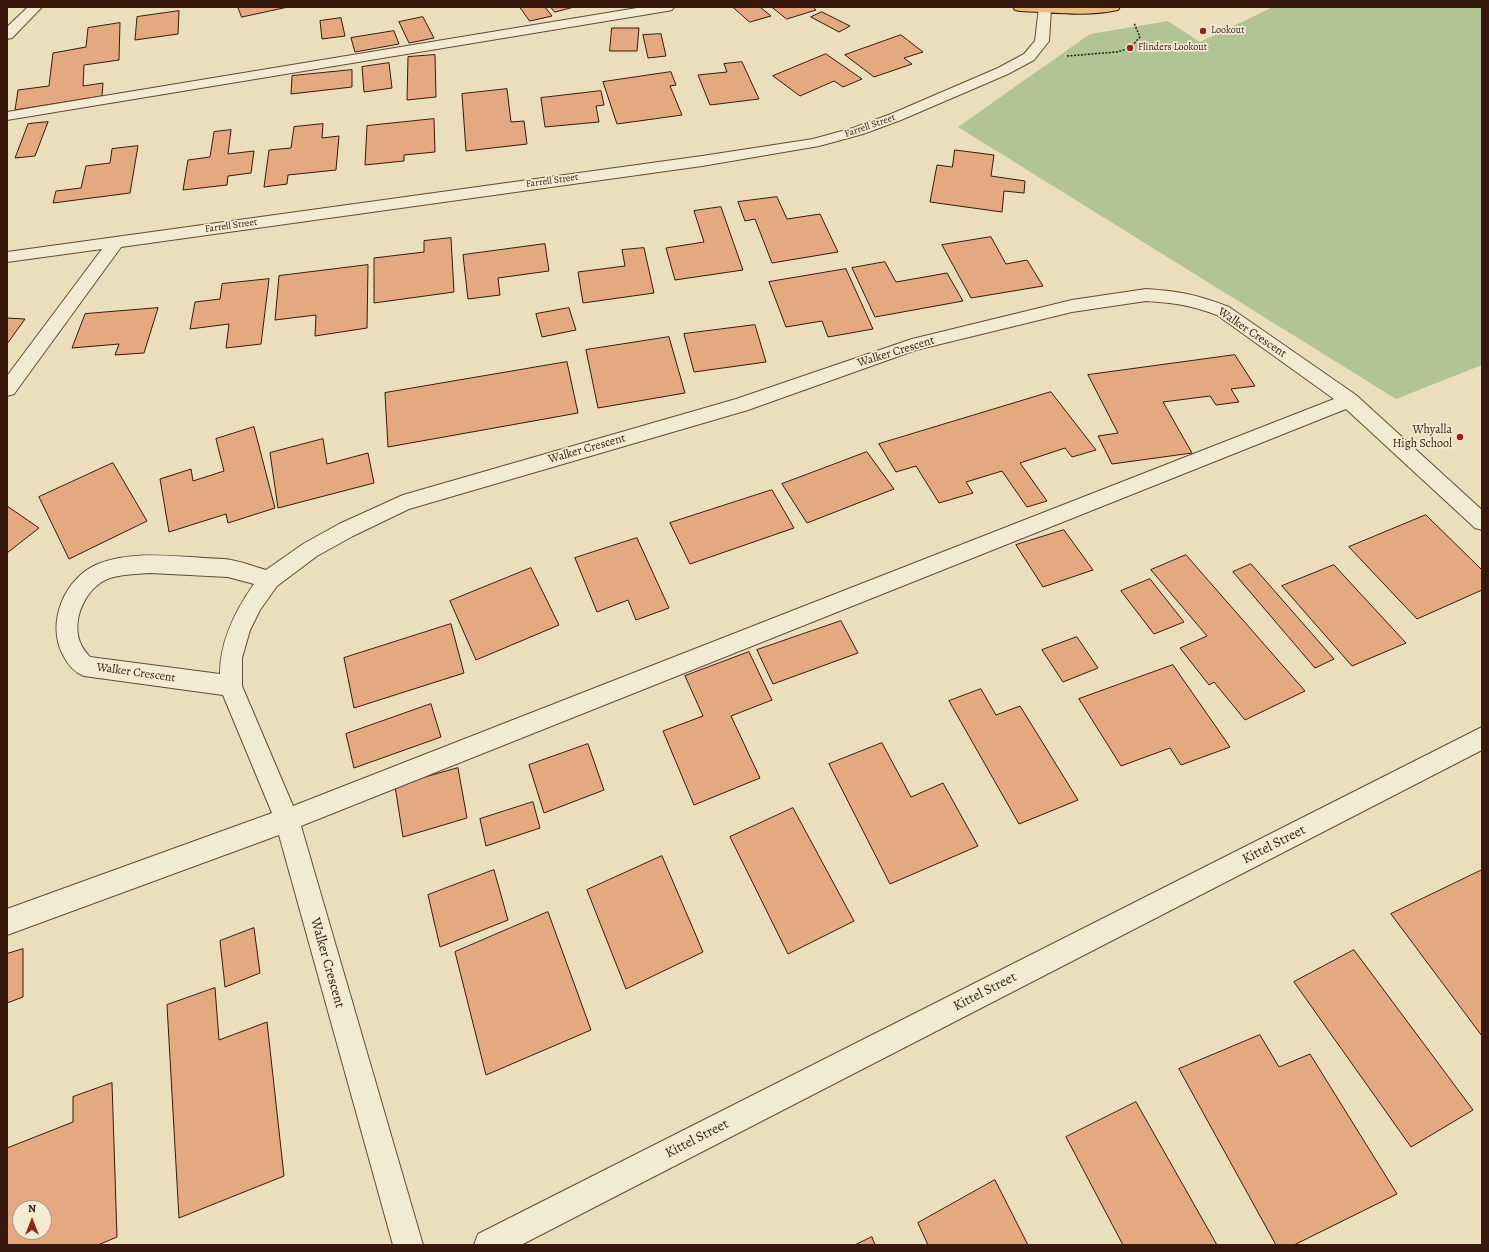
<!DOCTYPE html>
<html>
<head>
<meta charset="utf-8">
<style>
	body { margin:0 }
	#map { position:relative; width:1489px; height:1252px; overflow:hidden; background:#ebdfbb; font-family:Alegreya,serif }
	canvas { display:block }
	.frame { position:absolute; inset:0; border:8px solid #36180d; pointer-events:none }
	.north { position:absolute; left:12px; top:1200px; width:40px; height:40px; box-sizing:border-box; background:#f2ead3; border:1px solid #a79684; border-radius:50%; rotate:0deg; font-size:11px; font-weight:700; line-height:16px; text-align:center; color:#36180d }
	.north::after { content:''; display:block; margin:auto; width:14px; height:18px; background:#8f2418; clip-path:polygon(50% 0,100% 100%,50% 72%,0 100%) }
</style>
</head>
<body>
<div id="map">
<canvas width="1489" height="1252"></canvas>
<div class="frame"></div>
<div class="north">N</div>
</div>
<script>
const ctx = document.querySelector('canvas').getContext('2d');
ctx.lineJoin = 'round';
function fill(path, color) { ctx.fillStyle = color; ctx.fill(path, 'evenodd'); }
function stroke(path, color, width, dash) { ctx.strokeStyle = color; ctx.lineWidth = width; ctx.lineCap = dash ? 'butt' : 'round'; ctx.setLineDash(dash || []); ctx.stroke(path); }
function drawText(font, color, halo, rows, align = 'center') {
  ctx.font = font + ' Alegreya,serif'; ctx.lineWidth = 3.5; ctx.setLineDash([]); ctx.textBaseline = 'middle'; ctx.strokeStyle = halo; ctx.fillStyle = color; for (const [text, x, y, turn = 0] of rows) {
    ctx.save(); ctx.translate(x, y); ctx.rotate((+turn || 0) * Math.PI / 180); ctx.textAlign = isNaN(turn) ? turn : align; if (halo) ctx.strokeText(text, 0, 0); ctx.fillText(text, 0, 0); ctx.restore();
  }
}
const green = new Path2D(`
	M1273,7H1482V365L1396,399L958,127L1090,34L1168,21L1200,42Z`);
const building = new Path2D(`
	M238,7H288L242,17Z
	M520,7H545L552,16L530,21Z
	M551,7H574L555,12Z
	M733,7H760L771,16L750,22Z
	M772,7H813L816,10L787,19Z
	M179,11L178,34L135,40L137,17Z
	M822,12L850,26L839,32L811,17Z
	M423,17L434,38L409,43L399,22Z
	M341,18L345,36L322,39L320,21Z
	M120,23L119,60L84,65L83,86L103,83L102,96L15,110L18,90L49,86L53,53L86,47L88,28Z
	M612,28H639L637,51H610Z
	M394,31L399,44L355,52L351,38Z
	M661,34L666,56L648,58L643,35Z
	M901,35L923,52L904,58L912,64L874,77L845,55Z
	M826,54L862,79L843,87L834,81L800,96L773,76Z
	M435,55L436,97L407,100L408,57Z
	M742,62L759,99L710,105L698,75L727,72L724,64Z
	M389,63L392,88L364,92L362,67Z
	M352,70V87L291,94L292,76Z
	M671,72L676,85L670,86L682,115L617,124L603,82Z
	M507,89L511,122L524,121L527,144L466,151L462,94Z
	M601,91L604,105L596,106L599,122L545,127L541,98Z
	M434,119L435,152L404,155V161L365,165L367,126Z
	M48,122L35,156L15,158L28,124Z
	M323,124L322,138L339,136L336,170L288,175L287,184L264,187L269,150L291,148L294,127Z
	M231,130L228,154L254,151L251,173L228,176L227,185L183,190L188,160L210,157L214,132Z
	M138,146L130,193L53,203L56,191L81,188L86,166L110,163L112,149Z
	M955,150L994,155L991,176L1025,181L1024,193L1004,191L1002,212L930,202L937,165L952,167Z
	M777,197L787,219L820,214L838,252L772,263L755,219L745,221L738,202Z
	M721,207L743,270L675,280L666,248L704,242L694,211Z
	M991,237L1006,264L1027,260L1043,286L971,298L942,245Z
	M451,238L454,292L374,303V258L424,252V241Z
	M545,244L549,271L498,278L500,295L468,299L463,255Z
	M644,248L654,293L583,303L578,272L625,266L622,250Z
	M885,262L896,282L947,273L963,301L875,317L852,268Z
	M368,265L367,328L315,336L316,315L275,320L279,276Z
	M846,269L873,329L828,337L822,321L786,327L769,282Z
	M269,279L261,344L226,348L229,324L190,329L195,302L220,299L222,284Z
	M158,308L144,353L115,355L119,344L72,348L85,314Z
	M569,308L576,330L542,337L536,314Z
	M7,318L25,319L7,344Z
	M755,325L766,362L694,372L684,334Z
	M669,337L685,393L598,408L586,350Z
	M1235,355L1255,386L1231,389L1239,402L1216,405L1210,396L1163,402L1192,453L1112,464L1098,436L1118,433L1088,375Z
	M567,362L578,413L388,447L385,393Z
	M1051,392L1096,450L1072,457L1065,448L1020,463L1047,501L1027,507L1002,471L966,482L973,493L939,503L916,466L896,472L879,444Z
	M254,427L275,508L228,523L226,514L169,532L160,479L191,469L193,481L224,471L216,439Z
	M323,439L327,464L368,453L374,483L278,508L270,453Z
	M867,452L894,489L807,523L782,484Z
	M113,463L147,521L69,559L39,497Z
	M772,490L794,528L690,564L670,523Z
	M7,506L39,528L7,553Z
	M1426,515L1482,570V590L1417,619L1349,547Z
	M1064,530L1093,570L1043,587L1016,545Z
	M637,538L669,608L636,620L628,600L597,612L575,558Z
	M1186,555L1305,691L1245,720L1214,682L1209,685L1180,648L1207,636L1151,570Z
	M1251,564L1334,659L1315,668L1233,572Z
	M1334,565L1406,643L1352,666L1282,586Z
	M531,568L559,625L476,660L450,601Z
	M1150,579L1184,622L1154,634L1121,591Z
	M841,621L858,653L773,684L757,650Z
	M451,624L464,673L354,708L344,658Z
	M1077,637L1098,668L1063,682L1042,650Z
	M749,652L772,700L731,716L760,778L694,805L663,731L703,716L685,676Z
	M1173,665L1230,747L1181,765L1170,748L1121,766L1079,699Z
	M981,689L996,715L1020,706L1078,800L1019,824L949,701Z
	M431,704L441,737L354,768L346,734Z
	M882,743L911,797L943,783L978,846L890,884L829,764Z
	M588,744L604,790L544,813L529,765Z
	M458,768L467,818L403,837L395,786Z
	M533,802L540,828L486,846L480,819Z
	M793,808L854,921L788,954L730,837Z
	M662,856L703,952L626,989L587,890Z
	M494,870L508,920L440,947L428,895Z
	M1482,870V1036L1391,914Z
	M548,912L591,1030L486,1075L455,952Z
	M254,928L260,973L225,987L220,941Z
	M23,949V997L7,1003V954Z
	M1354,950L1473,1110L1411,1147L1294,982Z
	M215,988L219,1040L267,1022L284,1176L179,1218L167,1005Z
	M1260,1035L1279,1067L1310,1054L1397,1194L1294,1245H1276L1179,1069Z
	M112,1083L117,1237L98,1245H7V1148L73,1122V1097ZM20,1208H44V1232H20Z
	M1136,1102L1217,1245H1123L1066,1137Z
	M995,1180L1028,1245H928L918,1223Z
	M872,1237L875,1245H855Z`);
const path = new Path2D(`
	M1067,56L1117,52L1130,48L1140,37L1134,23`);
const minor = new Path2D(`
	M28,7H42L12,38L7,39V27Z
	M643,7H674L672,10L667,11L7,120V112Z
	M1039,7H1049L1051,9L1049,41L1034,60L1008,74L901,120L863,134L819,146L702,166L121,247L14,394L7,396V376L102,249L7,262V252L702,156L813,139L853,128L891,114L998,68L1024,54L1035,41Z
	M1146,289C1179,291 1198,295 1229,307L1356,395L1482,510V530L1475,528L1346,409L301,826L423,1245H393L279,835L7,935V909L272,813L223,695L84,676C74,672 68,665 63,655C46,623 64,578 98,564C131,551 170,556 204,558C213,559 222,558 231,560C243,562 255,567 266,570L303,544L339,524L403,495L736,399L912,339L1072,300ZM1146,301C1175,303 1190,305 1217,315L1334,399L293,806L242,686V658L250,630L260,610L277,586L317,556L353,536L409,509L748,410L916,350L1072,312ZM150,573L228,577L254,584C235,611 220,641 220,674L90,657C86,652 82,648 80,642C71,618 87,586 110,578C123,574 137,574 150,573Z
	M1482,727V750L521,1245H474L478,1234Z`);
const major = new Path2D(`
	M1013,7H1120L1118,10C1087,17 1051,12 1020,11L1015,10Z`);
const markers = [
	[1203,31,4,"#8f2418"],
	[1130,48,4,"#8f2418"],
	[1460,437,4,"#8f2418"]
];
const farPoinames = [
	["Lookout",1211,31],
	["Flinders Lookout",1138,48]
];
const farStreetnames = [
	["Farrell Street",870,126,-19],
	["Farrell Street",552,181,-8],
	["Farrell Street",231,226,-8]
];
const streetNames = [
	["Walker Crescent",1252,333,34],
	["Walker Crescent",896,352,-17],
	["Walker Crescent",587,449,-16],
	["Walker Crescent",136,673,8]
];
const poiNames = [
	["Whyalla",1452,430],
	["High School",1452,444]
];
const nearStreetnames = [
	["Kittel Street",1274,845,-27],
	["Walker Crescent",327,963,74],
	["Kittel Street",985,992,-27],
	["Kittel Street",697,1139,-27]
];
fill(green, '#b2c394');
fill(building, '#e5a981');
stroke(building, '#36180d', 1);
stroke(minor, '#634a38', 2);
stroke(major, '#36180d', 2);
stroke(path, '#36180d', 1.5, [2, 1.5]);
fill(minor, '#f2ead3');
fill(major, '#e6c07e');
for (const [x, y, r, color] of markers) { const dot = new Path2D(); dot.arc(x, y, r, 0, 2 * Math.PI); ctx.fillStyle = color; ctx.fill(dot); stroke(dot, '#f2ead3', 1.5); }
drawText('10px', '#36180d', '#f2ead3', farPoinames, 'left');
drawText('10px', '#36180d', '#f2ead3', farStreetnames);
drawText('12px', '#36180d', '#f2ead3', streetNames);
drawText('12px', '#36180d', '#f2ead3', poiNames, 'right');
drawText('14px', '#36180d', '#f2ead3', nearStreetnames);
</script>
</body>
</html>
